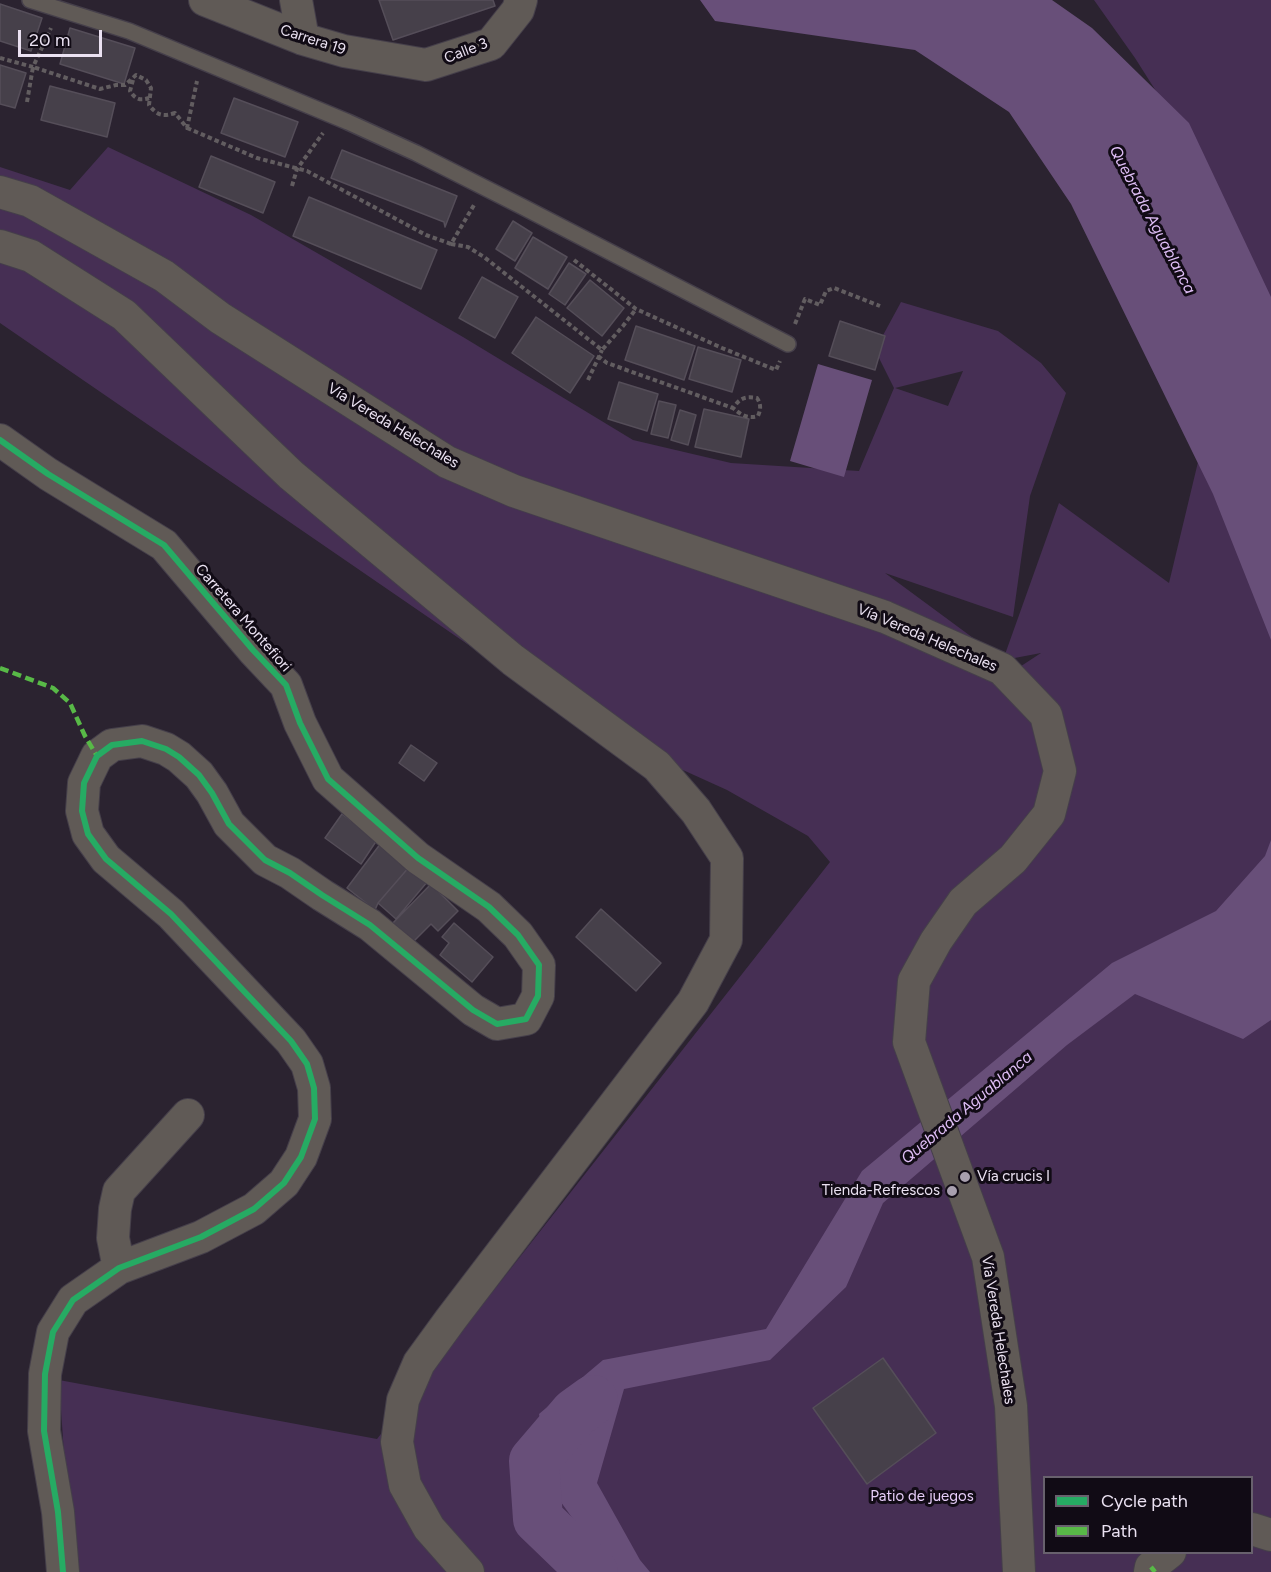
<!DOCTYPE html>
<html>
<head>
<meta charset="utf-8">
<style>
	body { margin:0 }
	#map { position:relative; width:1271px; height:1572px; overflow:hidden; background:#2b2330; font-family:Figtree,sans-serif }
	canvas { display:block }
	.legend { position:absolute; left:1043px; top:1476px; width:210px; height:78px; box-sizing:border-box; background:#110b15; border:2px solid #68616d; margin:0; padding:8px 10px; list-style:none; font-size:18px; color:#ebe2f2 }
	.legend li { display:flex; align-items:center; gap:12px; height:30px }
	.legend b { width:30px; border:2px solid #68616d }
	.scale { position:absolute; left:18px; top:30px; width:84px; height:27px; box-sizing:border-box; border:3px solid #ebe2f2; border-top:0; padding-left:8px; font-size:18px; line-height:21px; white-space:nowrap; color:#ebe2f2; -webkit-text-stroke:4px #110b15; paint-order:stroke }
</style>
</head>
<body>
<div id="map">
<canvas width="1271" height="1572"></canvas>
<ul class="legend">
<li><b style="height:8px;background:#26ab63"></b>Cycle path</li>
<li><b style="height:8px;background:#58b947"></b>Path</li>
</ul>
<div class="scale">20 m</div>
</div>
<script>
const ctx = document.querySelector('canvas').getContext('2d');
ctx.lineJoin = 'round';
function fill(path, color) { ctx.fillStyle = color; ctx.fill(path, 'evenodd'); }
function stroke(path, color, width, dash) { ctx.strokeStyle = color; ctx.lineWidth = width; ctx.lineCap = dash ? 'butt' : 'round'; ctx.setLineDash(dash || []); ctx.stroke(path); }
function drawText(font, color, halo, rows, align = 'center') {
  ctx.font = font + ' Figtree,sans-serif'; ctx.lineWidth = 6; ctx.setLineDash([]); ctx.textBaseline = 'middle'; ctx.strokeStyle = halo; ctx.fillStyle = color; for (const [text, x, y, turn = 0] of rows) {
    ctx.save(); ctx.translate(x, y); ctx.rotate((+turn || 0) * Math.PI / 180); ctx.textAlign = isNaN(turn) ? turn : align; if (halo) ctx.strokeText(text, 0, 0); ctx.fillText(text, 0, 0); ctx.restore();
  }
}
const green = new Path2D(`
	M1094,0H1271V1572H72L59,1380L377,1439L830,862L808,836L727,790L588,727L0,323V167L70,190L108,147L251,215L463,337L633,440L731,463L859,471L894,388L875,350L901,302L998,331L1041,363L1066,393L1030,496L1013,617L885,573L1003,660L1059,503L1169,583L1215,391L1182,132L1135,58ZM963,371L948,406L895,388ZM1041,653L1012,672L1004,660ZM1044,1478H1252V1552H1044Z`);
const water = new Path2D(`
	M700,0H1052L1092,28L1189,123L1271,297V640L1213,494L1071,204L1009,112L915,50L715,21Z
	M818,364L872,380L844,477L790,461Z
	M1271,840V1020L1243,1039L1135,994L1067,1045L883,1203L846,1287L770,1360L624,1389L597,1483L640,1560L650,1572H611L553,1491L539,1414L603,1360L766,1329L862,1171L1112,963L1216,911L1265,856Z`);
const river = new Path2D(`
	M593,1400L575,1413L534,1461L538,1519L593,1572`);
const building = new Path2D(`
	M379,0H493L495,6L393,40Z
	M0,4L42,18L31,51L0,41Z
	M70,28L135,48L124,84L60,64Z
	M0,65L26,73L15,108L0,104Z
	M50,86L115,103L107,137L41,120Z
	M234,98L298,122L285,157L221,133Z
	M342,150L457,196L445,227L444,222L331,178Z
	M211,156L275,182L263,213L199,187Z
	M309,197L437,250L421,289L293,236Z
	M513,221L532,233L515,261L496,249Z
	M533,237L567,257L548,289L515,268Z
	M569,263L586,274L565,305L549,294Z
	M482,277L518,297L495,338L459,318Z
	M590,280L624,308L602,336L567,308Z
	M536,317L594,356L570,393L512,353Z
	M840,321L885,336L875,370L829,356Z
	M636,326L695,346L684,380L625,360Z
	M698,347L741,360L732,392L689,379Z
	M619,382L658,394L647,431L608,419Z
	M659,401L676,405L668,438L651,434Z
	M704,409L749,419L741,457L695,447Z
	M680,410L696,415L688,445L671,440Z
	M411,745L437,763L424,781L399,763Z
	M342,814L377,840L361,864L325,838Z
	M381,843L410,866L378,903L375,910L347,888Z
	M410,866L428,881L396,919L378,903Z
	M431,884L458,911L438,931L431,924L408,947L389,927Z
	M601,909L661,963L636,991L576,937Z
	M454,923L493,957L472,982L440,955L449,943L442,937Z
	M883,1358L936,1433L867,1484L813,1408Z`);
const path = new Path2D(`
	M0,58L33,67L51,28
	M133,80L130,91C135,99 140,101 149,98
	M27,102L33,67L100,89L116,85H125L136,75L146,80L151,88L149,105C157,115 162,117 175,113L187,128L197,81
	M187,128L257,158L307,171L426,235L451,244L474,205
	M292,186L297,169L323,133
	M451,244L468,247L484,257L602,350L623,326L636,309
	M574,260L636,309L722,348L776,370L780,361
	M795,324L805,299L820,305L826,291L834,288L880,306
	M598,356L607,363L733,408C740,398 745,396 757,398C761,404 761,409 758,416C748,419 741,415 733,408
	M588,380L602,350`);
const lane = new Path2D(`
	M30,0L129,31L348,122L416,153L523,207L788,344`);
const street = new Path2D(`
	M205,0L303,39L344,51L426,65L491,44L518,10L521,0
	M296,0L303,39
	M0,192L30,201L164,276L220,318L447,462L514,491L885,617L1002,669L1046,715L1060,771L1049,814L1013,859L963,902L936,941L914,981L909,1042L988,1257L1011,1406L1019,1572
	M0,246L31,256L124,315L291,475L513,660L657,766L696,811L727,858L726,940L693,1002L451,1319L419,1363L403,1400L397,1442L405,1485L429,1528L468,1572
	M0,440L48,474L164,545L253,650L286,685L300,723L328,779L418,858L489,907L518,935L539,965L538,996L526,1019L497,1024L473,1010L370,925L322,895L290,873L265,860L229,824L212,793L199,775L179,757L166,749L142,741L112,745L97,756L84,783L82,811L88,834L106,859L171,914L291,1041L307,1064L314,1088L315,1119L301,1157L284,1183L254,1209L201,1237L119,1268L73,1300L53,1332L45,1374L44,1431L58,1512L63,1572
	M119,1268L113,1238L115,1209L119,1191L188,1115
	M1252,1529L1271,1535
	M1150,1572L1151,1567L1170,1552`);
const quiet = new Path2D(`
	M0,668L53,688L70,703L85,736L97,756
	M1151,1567L1155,1572`);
const cycleway = new Path2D(`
	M0,440L48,474L164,545L253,650L286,685L300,723L328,779L418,858L489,907L518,935L539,965L538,996L526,1019L497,1024L473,1010L370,925L322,895L290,873L265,860L229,824L212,793L199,775L179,757L166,749L142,741L112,745L97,756L84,783L82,811L88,834L106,859L171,914L291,1041L307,1064L314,1088L315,1119L301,1157L284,1183L254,1209L201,1237L119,1268L73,1300L53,1332L45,1374L44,1431L58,1512L63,1572`);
const markers = [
	[965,1177,6,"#a89fae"],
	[952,1191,6,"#a89fae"]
];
const streetNames = [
	["Carrera 19",313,40,18],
	["Calle 3",466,51,-21],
	["Vía Vereda Helechales",393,426,31],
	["Carretera Montefiori",243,618,49],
	["Vía Vereda Helechales",927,638,23],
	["Vía Vereda Helechales",998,1330,81]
];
const poiNames = [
	["Vía crucis I",977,1177],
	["Tienda-Refrescos",940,1191,"right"]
];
const parkNames = [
	["Patio de juegos",922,1497]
];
const waterNames = [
	["Quebrada Aguablanca",1152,220,62],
	["Quebrada Aguablanca",967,1108,-40]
];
fill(green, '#462f54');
fill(water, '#684f79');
stroke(river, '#684f79', 50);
fill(building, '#46404a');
stroke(building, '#554e59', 1.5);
stroke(lane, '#453f4a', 18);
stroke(street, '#453f4a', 34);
stroke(path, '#625d60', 4, [4.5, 3]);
stroke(lane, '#605a56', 15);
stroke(street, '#605a56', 32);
stroke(quiet, '#58b947', 4.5, [9, 4.5]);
stroke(cycleway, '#26ab63', 6);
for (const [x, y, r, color] of markers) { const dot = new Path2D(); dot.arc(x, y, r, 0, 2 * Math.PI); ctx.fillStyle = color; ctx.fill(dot); stroke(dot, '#110b15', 2); }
drawText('15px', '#ebe2f2', '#110b15', streetNames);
drawText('15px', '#ebe2f2', '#110b15', poiNames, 'left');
drawText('15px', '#e7cef9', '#110b15', parkNames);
drawText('italic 16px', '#dfbef6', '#110b15', waterNames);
</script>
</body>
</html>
